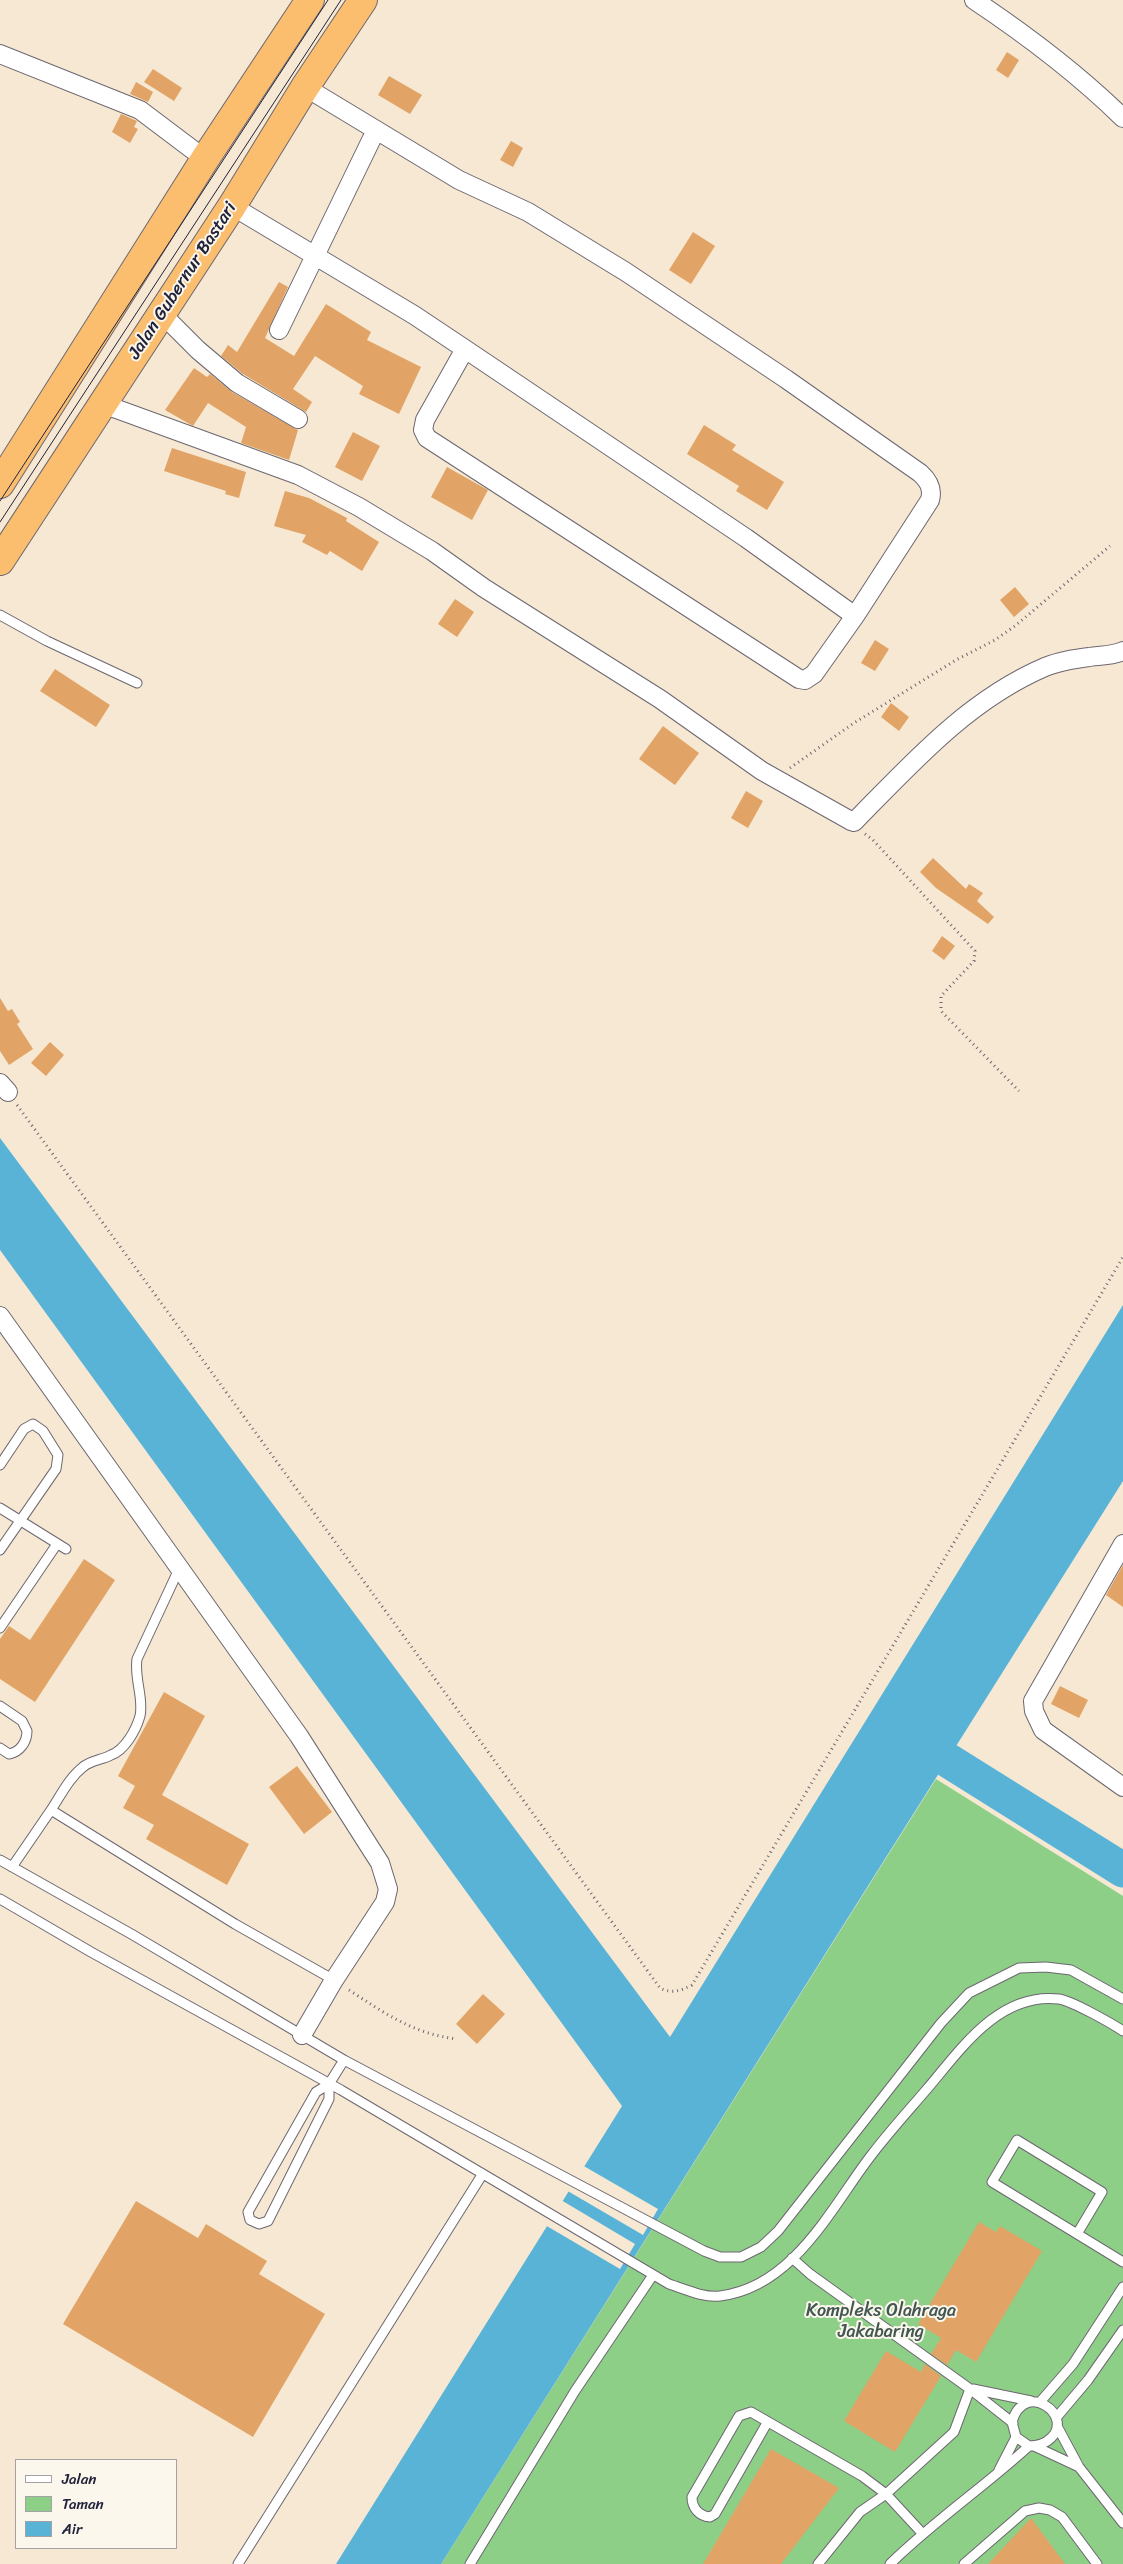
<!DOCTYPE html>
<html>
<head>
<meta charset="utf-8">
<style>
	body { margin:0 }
	#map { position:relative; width:1123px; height:2564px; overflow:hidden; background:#f6e8d2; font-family:Sriracha,sans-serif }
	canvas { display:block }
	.legend { position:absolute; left:15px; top:2459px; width:162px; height:90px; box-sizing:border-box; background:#fbf7ec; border:1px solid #a4a2a5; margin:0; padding:6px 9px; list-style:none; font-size:15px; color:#22223b }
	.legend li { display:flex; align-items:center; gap:10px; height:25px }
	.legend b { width:25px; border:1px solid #a4a2a5 }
</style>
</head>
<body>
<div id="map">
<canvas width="1123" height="2564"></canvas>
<ul class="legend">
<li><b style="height:6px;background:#fff"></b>Jalan</li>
<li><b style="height:14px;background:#8ecf87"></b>Taman</li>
<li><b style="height:14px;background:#59b3d7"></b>Air</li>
</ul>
</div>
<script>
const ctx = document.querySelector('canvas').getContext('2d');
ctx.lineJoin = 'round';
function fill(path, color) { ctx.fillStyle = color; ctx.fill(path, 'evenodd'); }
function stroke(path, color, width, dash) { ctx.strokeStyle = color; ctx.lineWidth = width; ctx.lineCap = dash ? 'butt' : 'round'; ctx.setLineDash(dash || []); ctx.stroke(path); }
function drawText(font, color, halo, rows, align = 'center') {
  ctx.font = font + ' Sriracha,sans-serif'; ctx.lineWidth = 4; ctx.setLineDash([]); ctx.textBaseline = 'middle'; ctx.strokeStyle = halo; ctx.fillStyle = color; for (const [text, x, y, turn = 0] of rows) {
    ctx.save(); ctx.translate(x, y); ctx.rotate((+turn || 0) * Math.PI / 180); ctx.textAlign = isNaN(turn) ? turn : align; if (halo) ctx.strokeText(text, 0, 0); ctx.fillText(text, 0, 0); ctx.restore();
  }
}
const green = new Path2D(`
	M936,1779L1123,1896V2564H441Z`);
const water = new Path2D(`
	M0,1138L670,2037L1123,1305V1481L441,2564H336L622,2106L0,1250Z`);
const pier = new Path2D(`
	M582,2165L658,2209L643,2235L566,2190Z
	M561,2200L635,2244L620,2269L545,2225Z`);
const river = new Path2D(`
	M949,1761L1123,1870`);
const building = new Path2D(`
	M1007,52L1019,60L1008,78L996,70Z
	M153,69L182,88L174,101L144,82Z
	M389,76L422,95L410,114L378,95Z
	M136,82L153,92L148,102L130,94Z
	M121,114L137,121L134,127L138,129L130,143L112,132Z
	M511,141L523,148L513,167L500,160Z
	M693,232L715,246L691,284L669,270Z
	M279,282L288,287L265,338L294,356L326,304L371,332L367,340L421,367L399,414L359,394L363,386L315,356L293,389L312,402L306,412L243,374L221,356L228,345L237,352Z
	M194,368L207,377L210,374L232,392L298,430L289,460L241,443L246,427L208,403L193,426L165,410Z
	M704,425L736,445L732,450L784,482L767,510L736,491L739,486L687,454Z
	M353,432L380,446L362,481L335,467Z
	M172,448L246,472L239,498L225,494L226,491L164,471Z
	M447,467L488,490L472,520L431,497Z
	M285,491L309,498L347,518L346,521L379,542L362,571L330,551L327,555L302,542L306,535L274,526Z
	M1015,587L1029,604L1014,617L1000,600Z
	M455,599L474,612L457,637L438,624Z
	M875,640L889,649L875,671L861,663Z
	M55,669L110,705L96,727L40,691Z
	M891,703L909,717L899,731L881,717Z
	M663,726L699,753L675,785L639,759Z
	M746,791L763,801L748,828L731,818Z
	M933,858L966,889L969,884L983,893L977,901L994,917L988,924L936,888L920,872Z
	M942,936L955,946L944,960L932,951Z
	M0,998L8,1011L12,1009L20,1022L17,1024L33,1049L9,1065L0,1051Z
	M50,1042L64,1055L46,1076L31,1063Z
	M84,1559L115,1580L35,1702L0,1679V1639L9,1626L30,1640Z
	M1123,1565V1607L1106,1595Z
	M1060,1686L1088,1700L1079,1718L1051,1704Z
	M164,1692L205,1716L162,1795L249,1844L227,1885L146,1839L154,1825L123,1808L135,1786L118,1776Z
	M297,1766L332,1812L304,1834L269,1787Z
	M483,1994L505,2014L477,2044L456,2024Z
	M136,2201L198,2238L206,2224L267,2261L259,2274L325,2314L253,2437L63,2324Z
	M979,2222L996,2232L1000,2226L1042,2251L976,2362L956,2350L947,2365L931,2354L941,2338L918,2324Z
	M886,2351L921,2372L925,2364L941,2376L895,2452L844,2421Z
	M771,2449L839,2488L781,2564H703Z
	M1031,2518L1065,2564H988Z`);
const path = new Path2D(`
	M790,768L854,723L956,660L995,640L1015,626L1110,546
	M865,834L873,840L975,951L974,961L941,996V1011L1019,1091
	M17,1105L660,1988C672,1994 680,1991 692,1985L1123,1257
	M349,1990C384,2013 414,2034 457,2039`);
const service = new Path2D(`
	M0,615L47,641L137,683
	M0,1465L24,1429L33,1424L43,1431L58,1455L56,1469L0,1550
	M0,1508L66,1549
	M0,1628L57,1544
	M0,1706L22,1721L27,1731C27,1742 20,1752 9,1754L0,1748
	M51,1810C61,1795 69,1778 83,1767C91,1760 102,1760 111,1755C125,1750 136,1730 140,1716C144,1698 134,1679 137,1659L179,1569
	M0,1860L133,1935L344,2060L704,2251L720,2257H741L761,2247L778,2231L941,2023L969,1993L1019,1968L1046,1967L1071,1970L1123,1999
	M12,1867L51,1810L235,1924L334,1980
	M0,1899L91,1952L341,2090L669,2284C685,2289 703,2298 720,2296C795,2287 833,2204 873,2153C890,2131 909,2110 927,2089C961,2049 999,1992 1059,1999C1072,2001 1111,2023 1123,2031
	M329,2084V2099L268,2221L259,2224L250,2220L248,2212L316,2092L329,2084L344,2060
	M1077,2234L1102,2192L1017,2140L992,2182L1123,2262
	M792,2258L810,2274L970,2389L1013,2423
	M973,2389L1031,2401
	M1040,2402L1073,2364L1123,2287
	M1056,2418L1088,2380L1123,2330
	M767,2423L715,2514L710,2517C699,2516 692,2508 692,2497L739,2416L751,2412L862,2476L886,2494L922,2533
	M1057,2426L1079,2467L1123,2523
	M1034,2446L1079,2467
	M999,2470L1016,2437
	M238,2564L482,2175
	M470,2564L575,2391L653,2275
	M818,2564L860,2512L886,2494L954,2432L970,2389
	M890,2564C934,2521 984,2487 1029,2446C1036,2446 1045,2444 1051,2438C1075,2415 1024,2379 1012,2422L1016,2437L1029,2446
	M964,2564L1025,2511L1039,2508L1050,2510L1062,2517L1097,2564`);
const minor = new Path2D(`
	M974,0C1028,36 1077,73 1123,118
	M0,54L140,110L205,159
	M305,87L459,180L528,212L626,272L786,379L920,473C929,481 933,489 930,500L855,616
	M232,206L414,315L465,349L746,538L855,616L814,674L805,680L799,679L427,438L423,430L425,420L465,349
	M161,313L198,350L237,383L298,419
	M279,330L376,130
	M103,404L298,475L359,507L432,551L484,588L660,699L762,771L851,821L854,822C912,763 968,700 1045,667C1059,661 1074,659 1089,657C1101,655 1112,656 1123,651
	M0,1083L8,1092
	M0,1316L299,1736L380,1863L388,1889L385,1902L334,1980L302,2035
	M1123,1544L1033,1701L1034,1711L1043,1730L1123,1787`);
const trunk = new Path2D(`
	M0,484L205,159L310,0
	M0,561L232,206L305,87L363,0`);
const tram = new Path2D(`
	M0,501L328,0
	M0,522L341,0`);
const streetNames = [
	["Jalan Gubernur Bastari",183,281,-57]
];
const parkNames = [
	["Kompleks Olahraga",881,2311],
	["Jakabaring",881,2332]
];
fill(green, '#8ecf87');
fill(water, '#59b3d7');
fill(pier, '#f6e8d2');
stroke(river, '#59b3d7', 35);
fill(building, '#e1a466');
stroke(service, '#6c6770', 11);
stroke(minor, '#6c6770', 20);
stroke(trunk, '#6c6770', 30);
stroke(path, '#6c6770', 3, [1, 4]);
stroke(service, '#fff', 9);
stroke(minor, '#fff', 18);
stroke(trunk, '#fbbd6e', 28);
stroke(tram, '#22223b', 1);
drawText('18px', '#22223b', '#fbf7ec', streetNames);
drawText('18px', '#425652', '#fbf7ec', parkNames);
</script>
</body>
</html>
